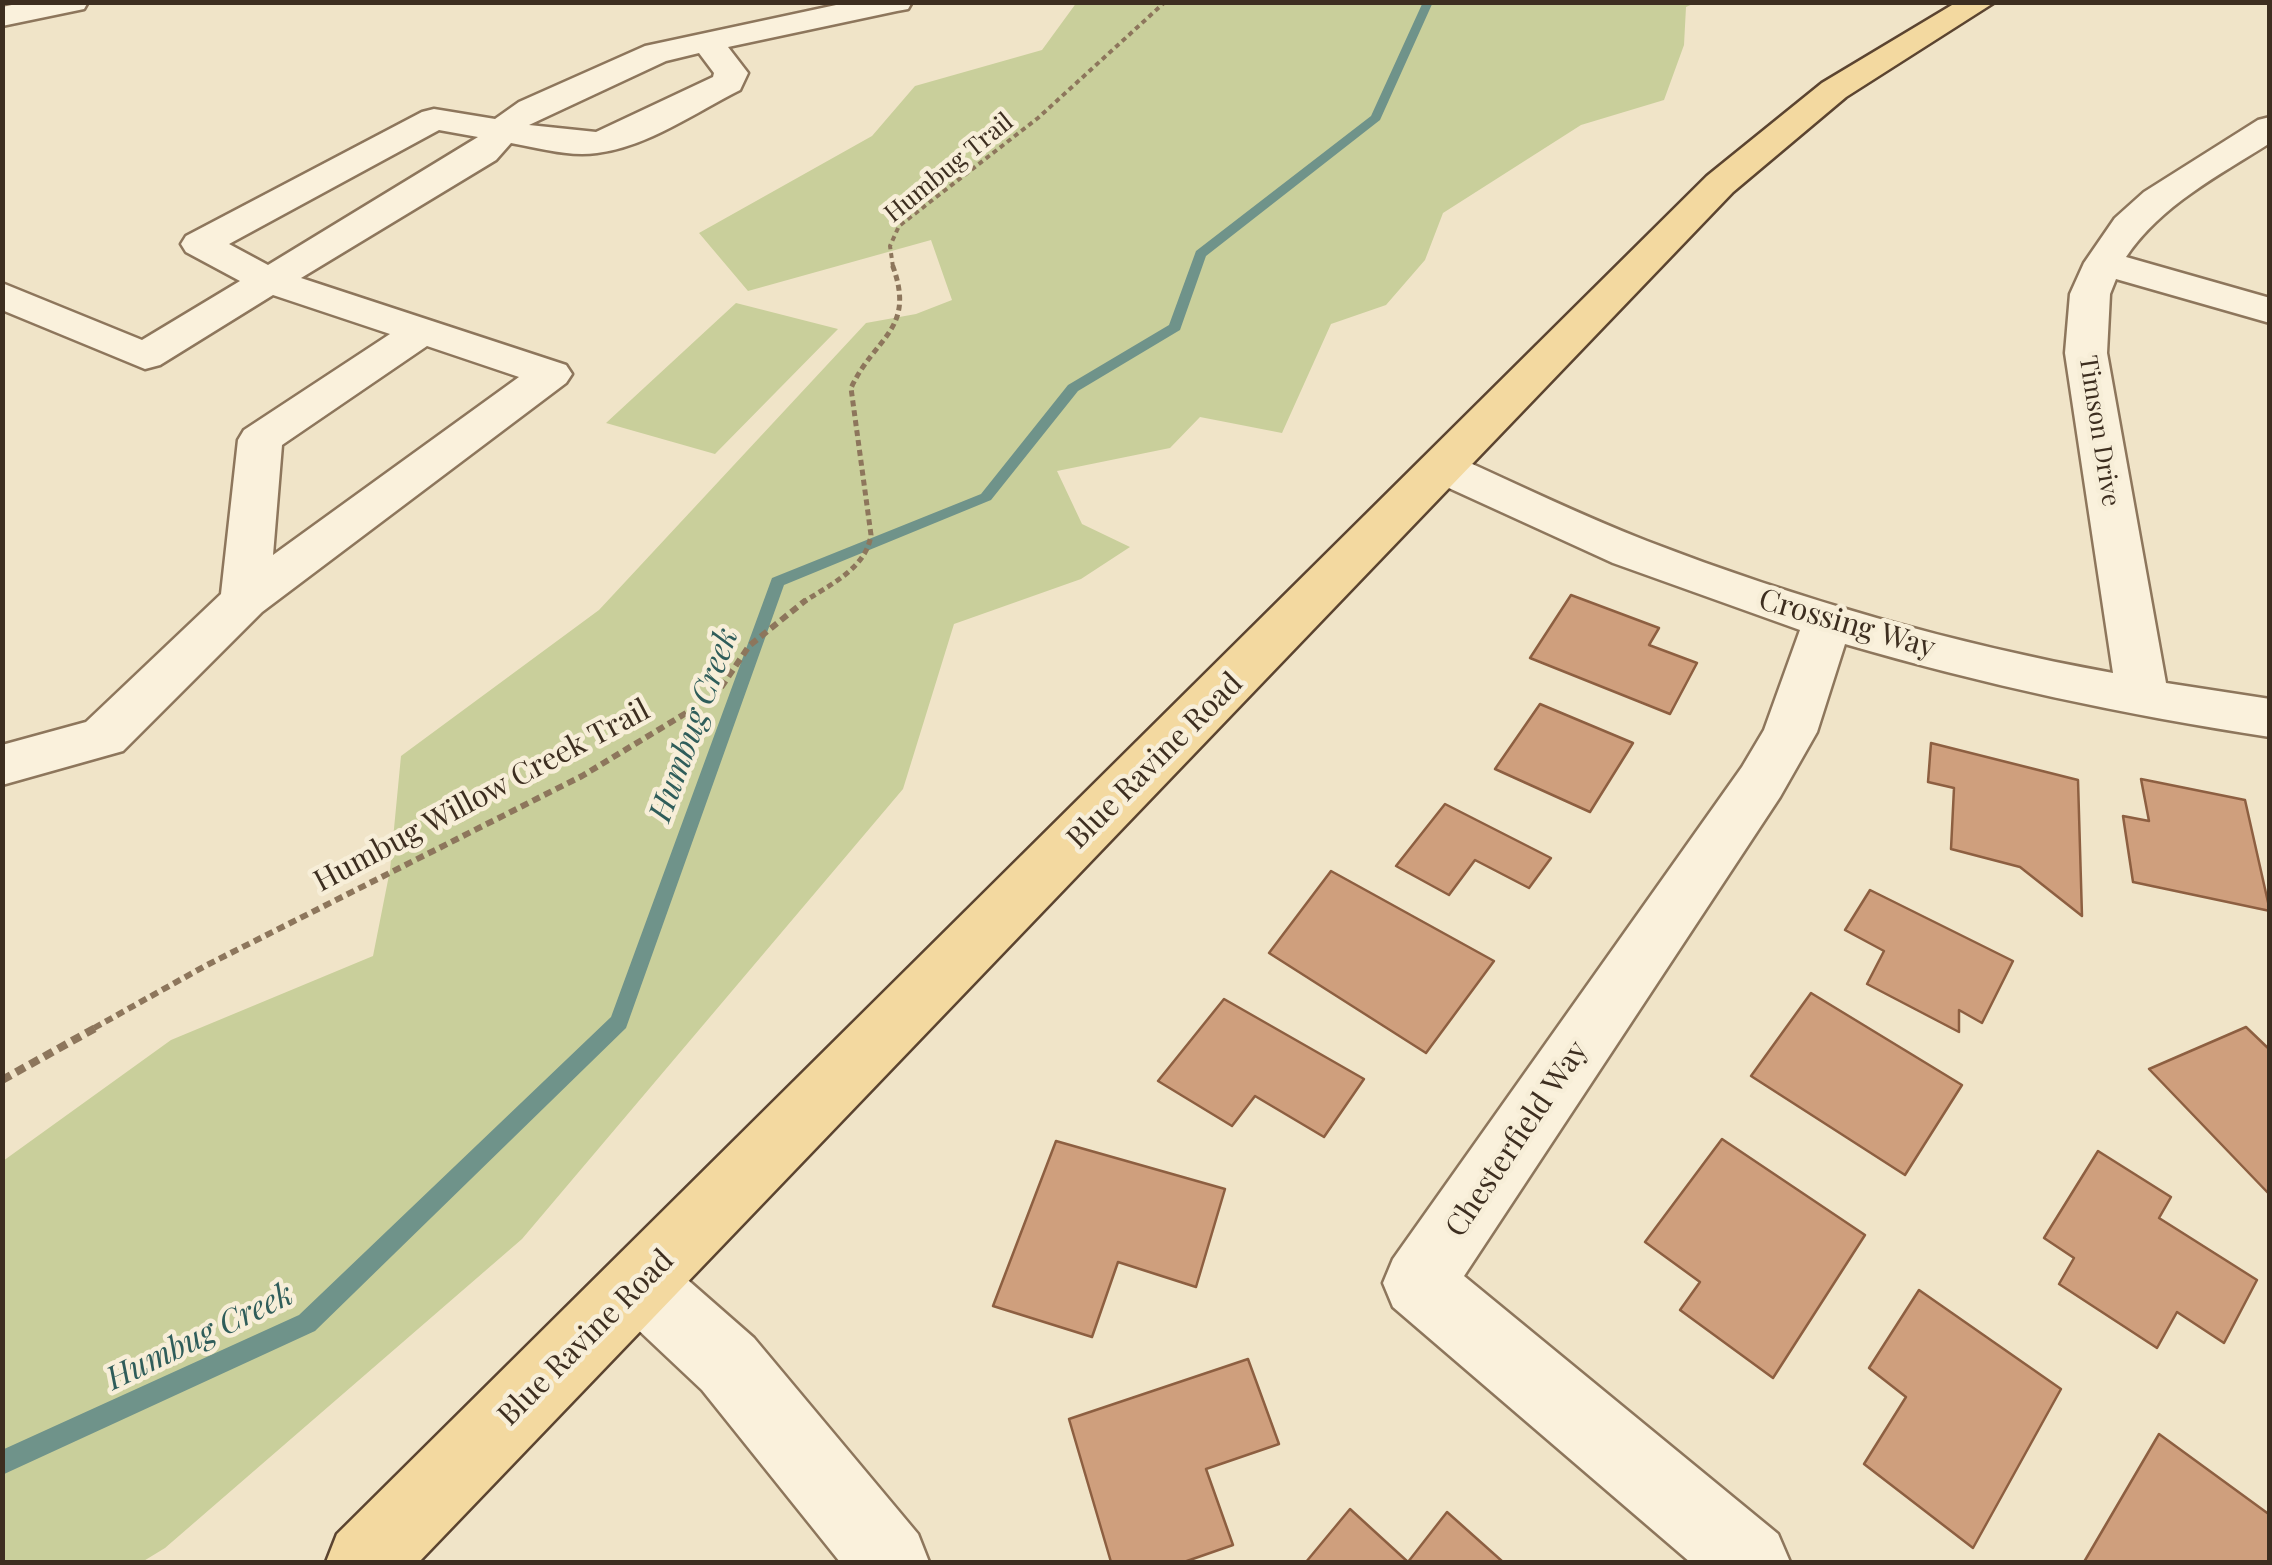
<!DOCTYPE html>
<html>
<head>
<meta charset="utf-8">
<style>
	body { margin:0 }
	#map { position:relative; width:2272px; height:1565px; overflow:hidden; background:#f0e4c8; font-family:"Playfair Display",serif }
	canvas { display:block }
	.frame { position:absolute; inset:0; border:5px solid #3d2e20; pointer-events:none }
</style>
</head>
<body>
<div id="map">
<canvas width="2272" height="1565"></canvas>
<div class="frame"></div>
</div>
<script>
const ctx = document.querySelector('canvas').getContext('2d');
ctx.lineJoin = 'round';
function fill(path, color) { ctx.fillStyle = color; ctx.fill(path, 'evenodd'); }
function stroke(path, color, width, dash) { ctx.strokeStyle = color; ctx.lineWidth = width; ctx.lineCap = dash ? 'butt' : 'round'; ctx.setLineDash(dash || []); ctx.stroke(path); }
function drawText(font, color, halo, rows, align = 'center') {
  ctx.font = font + ' "Playfair Display",serif'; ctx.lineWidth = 9; ctx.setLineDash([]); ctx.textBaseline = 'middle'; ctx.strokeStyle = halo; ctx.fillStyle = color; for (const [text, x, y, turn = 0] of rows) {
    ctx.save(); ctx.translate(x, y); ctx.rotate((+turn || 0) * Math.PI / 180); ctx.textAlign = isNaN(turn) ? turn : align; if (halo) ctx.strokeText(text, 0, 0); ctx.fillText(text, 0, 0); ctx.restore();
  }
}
const green = new Path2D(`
	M1077,2L1695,3L1686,7L1684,45L1664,100L1581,125L1443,213L1425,260L1386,305L1331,324L1282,433L1200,417L1170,448L1057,471L1082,524L1130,547L1081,579L954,624L903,789L522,1239L165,1548L142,1562H3V1161L171,1040L373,956L390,870L401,756L599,610L866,323L916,314L952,300L931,240L748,291L699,233L872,136L915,86L1042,50Z
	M736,303L838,329L715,454L606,423Z`);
const stream = new Path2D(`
	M1423,2H1433L1380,120L1206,256L1180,330L1078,391L991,500L784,585L626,1028L315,1331L2,1475V1450L299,1315L611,1017L772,578L981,494L1068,385L1169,325L1196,251L1371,116Z`);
const building = new Path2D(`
	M1571,595L1659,628L1649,645L1697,663L1670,714L1530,658Z
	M1540,704L1633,743L1590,812L1495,769Z
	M1931,743L2078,780L2082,916L2020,867L1951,849L1954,788L1928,782Z
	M2141,779L2245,800L2270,911L2133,882L2123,816L2149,821Z
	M1445,804L1551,858L1529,888L1475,860L1449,895L1396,866Z
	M1331,871L1494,961L1426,1053L1269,953Z
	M1870,890L2013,961L1982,1023L1959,1010V1032L1867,984L1884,951L1845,930Z
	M1811,993L1962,1085L1905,1175L1751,1076Z
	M1224,999L1364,1079L1324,1137L1255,1096L1232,1126L1158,1081Z
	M2246,1027L2270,1050V1195L2149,1069Z
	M1722,1139L1865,1235L1773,1378L1680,1310L1700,1282L1645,1242Z
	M1056,1141L1225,1189L1196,1287L1118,1262L1092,1337L993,1306Z
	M2098,1151L2171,1197L2159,1218L2257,1280L2224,1343L2177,1312L2157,1348L2059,1284L2074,1258L2044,1238Z
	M1919,1290L2061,1389L1973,1548L1864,1464L1906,1397L1869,1368Z
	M1248,1359L1279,1444L1206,1469L1233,1545L1184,1562H1111L1069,1419Z
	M2159,1434L2270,1515V1562H2084Z
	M1350,1509L1408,1562L1447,1512L1503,1562H1306Z`);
const pathFar3 = new Path2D(`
	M893,267L890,246L899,226L1038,118L1165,2`);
const pathFar2 = new Path2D(`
	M802,603C829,585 866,569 871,535L851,388C875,336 917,330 892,264`);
const pathFar1 = new Path2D(`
	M94,1028L205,966L582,776L716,695L749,646L806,600`);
const path = new Path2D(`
	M2,1080L99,1026`);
const minor = new Path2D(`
	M26,2H88L84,9L2,26V7Z
	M850,2H912L908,9L897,11L728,47L748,73L740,90C696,112 647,147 597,153C569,157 539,148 511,143L496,160L301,278L566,365L572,374L566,383L262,612L123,751L2,785V745L86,722L221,594L238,440L244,430L390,334L273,295L160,365L145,369L2,310V283L142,340L240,281L186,252L181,244L186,236L422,112L434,109L495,119L519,102L645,46ZM699,53L714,73L713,77L596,132L529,125L666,61ZM439,130L478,137L268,265L229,244ZM427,346L519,377L273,555L282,445Z
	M2270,117V143C2218,176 2161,205 2126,257L2270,298V323L2116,279L2110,294L2107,353L2166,683L2270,699V737C2126,715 1985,685 1845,644L1817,732L1780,797L1464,1276L1778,1534L1790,1562H1690L1393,1307L1383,1283L1393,1259L1742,767L1764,730L1800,630L1613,563L1427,478L1420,468L1427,458L1443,454L1459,458C1521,486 1583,516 1647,541C1797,599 1954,644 2113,673L2065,353L2070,294L2084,263L2115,218L2144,192L2258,120Z
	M640,1250L665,1260L754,1338L918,1534L929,1562H840L702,1390L615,1308L605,1284L615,1260Z`);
const major = new Path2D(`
	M1957,2H1995L1846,97L1733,192L419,1562H326L337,1534L1707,176L1822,83Z`);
const farStreetnames = [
	["Humbug Trail",949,168,-39],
	["Timson Drive",2099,431,81]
];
const streetNames = [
	["Crossing Way",1847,624,16],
	["Blue Ravine Road",1155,761,-45],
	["Humbug Willow Creek Trail",482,796,-28],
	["Chesterfield Way",1517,1139,-56],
	["Blue Ravine Road",586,1338,-45]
];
const waterNames = [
	["Humbug Creek",694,725,-70],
	["Humbug Creek",200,1337,-26]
];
fill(green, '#c9cf9b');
fill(stream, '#6f938a');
fill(building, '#cf9f7d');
stroke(building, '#8d5f41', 2.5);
stroke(minor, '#8d765c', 5);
stroke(major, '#5b4430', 5);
stroke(pathFar3, '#8d765c', 4, [5, 4]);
stroke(pathFar2, '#8d765c', 5, [6, 4]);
stroke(pathFar1, '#8d765c', 6, [8, 5]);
stroke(path, '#8d765c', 8, [10, 6]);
fill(minor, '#faf1dc');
fill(major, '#f3d9a0');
drawText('25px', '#3d2e20', '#f7eed8', farStreetnames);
drawText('30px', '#3d2e20', '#f7eed8', streetNames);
drawText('italic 32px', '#2f5d5a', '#f7eed8', waterNames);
</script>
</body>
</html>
